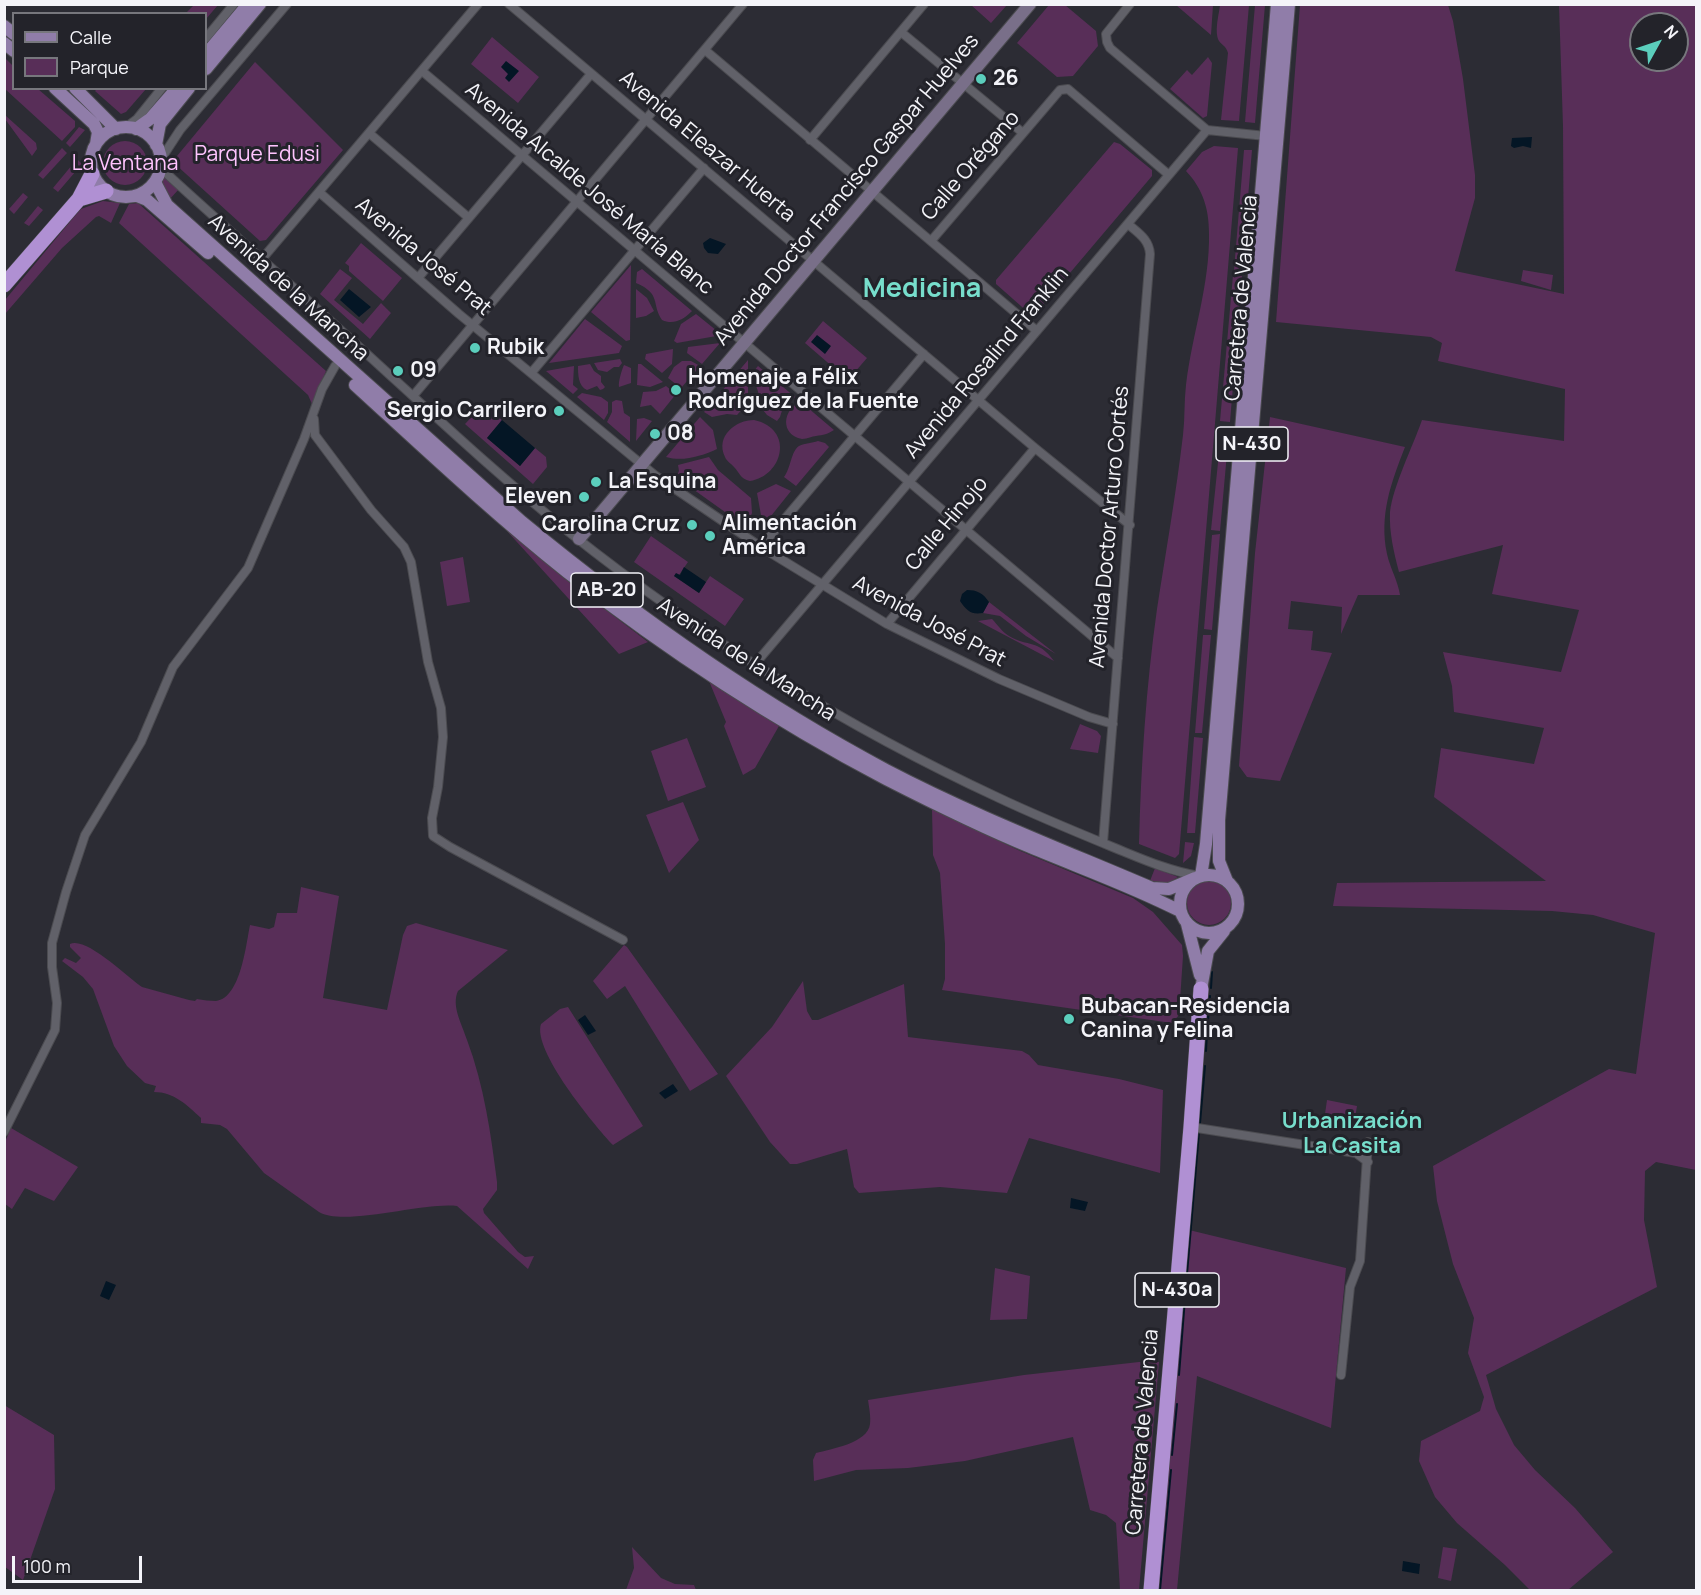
<!DOCTYPE html>
<html>
<head>
<meta charset="utf-8">
<style>
	body { margin:0 }
	#map { position:relative; width:1701px; height:1595px; overflow:hidden; background:#2c2c34; font-family:Manrope,sans-serif }
	canvas { display:block }
	.frame { position:absolute; inset:0; border:6px solid #f4f4f9; pointer-events:none }
	.legend { position:absolute; left:12px; top:12px; width:195px; height:78px; box-sizing:border-box; background:#23232a; border:2px solid #77777d; margin:0; padding:8px 10px; list-style:none; font-size:18px; color:#f4f4f9 }
	.legend li { display:flex; align-items:center; gap:12px; height:30px }
	.legend b { width:30px; border:2px solid #77777d }
	.north { position:absolute; left:1629px; top:12px; width:60px; height:60px; box-sizing:border-box; background:#23232a; border:2px solid #77777d; border-radius:50%; rotate:50deg; font-size:16px; font-weight:700; line-height:24px; text-align:center; color:#f4f4f9 }
	.north::after { content:''; display:block; margin:auto; width:21px; height:27px; background:#5bcebc; clip-path:polygon(50% 0,100% 100%,50% 72%,0 100%) }
	.scale { position:absolute; left:12px; top:1556px; width:130px; height:27px; box-sizing:border-box; border:3px solid #f4f4f9; border-top:0; padding-left:8px; font-size:18px; line-height:21px; white-space:nowrap; color:#f4f4f9; -webkit-text-stroke:4px #23232a; paint-order:stroke }
</style>
</head>
<body>
<div id="map">
<canvas width="1701" height="1595"></canvas>
<div class="frame"></div>
<ul class="legend">
<li><b style="height:8px;background:#907da9"></b>Calle</li>
<li><b style="height:16px;background:#582e58"></b>Parque</li>
</ul>
<div class="north">N</div>
<div class="scale">100 m</div>
</div>
<script>
const ctx = document.querySelector('canvas').getContext('2d');
ctx.lineJoin = 'round';
function fill(path, color) { ctx.fillStyle = color; ctx.fill(path, 'evenodd'); }
function stroke(path, color, width, dash) { ctx.strokeStyle = color; ctx.lineWidth = width; ctx.lineCap = dash ? 'butt' : 'round'; ctx.setLineDash(dash || []); ctx.stroke(path); }
function drawText(font, color, halo, rows, align = 'center') {
  ctx.font = font + ' Manrope,sans-serif'; ctx.lineWidth = 6; ctx.setLineDash([]); ctx.textBaseline = 'middle'; ctx.strokeStyle = halo; ctx.fillStyle = color; for (const [text, x, y, turn = 0] of rows) {
    ctx.save(); ctx.translate(x, y); ctx.rotate((+turn || 0) * Math.PI / 180); ctx.textAlign = isNaN(turn) ? turn : align; if (halo) ctx.strokeText(text, 0, 0); ctx.fillText(text, 0, 0); ctx.restore();
  }
}
const green = new Path2D(`
	M194,5V4L218,5L206,19V14L186,13Z
	M971,5H1007L991,23Z
	M1065,5L1096,31L1098,46L1073,76L1057,77L1017,43L1049,5Z
	M1176,5H1213L1211,35Z
	M1220,5H1249L1239,121L1221,120L1228,53C1226,46 1223,46 1219,41C1214,32 1219,14 1220,5Z
	M1255,5H1265L1255,123L1245,122Z
	M1300,5H1448L1453,21L1463,79L1475,175V198L1455,271L1564,294L1563,126L1559,5H1696V1170L1656,1162L1645,1171L1644,1220L1657,1287L1486,1375L1496,1409L1514,1445L1535,1470L1575,1508L1613,1552L1568,1590H1530L1505,1565L1457,1523L1435,1497L1419,1461L1421,1441L1480,1411L1484,1397L1468,1353L1474,1318L1453,1264L1437,1201L1433,1166L1609,1069L1636,1074L1655,933L1593,915L1552,911L1333,906L1337,883L1546,881L1434,797L1441,748L1534,764L1544,728L1454,712L1452,686L1443,652L1561,672L1579,610L1492,594L1503,545L1399,572C1394,553 1389,532 1390,512C1393,486 1413,446 1422,420L1564,441L1565,389L1438,361L1442,343L1431,337L1276,322ZM1641,24H1677V60H1641Z
	M492,37L539,77L518,103L471,64Z
	M1208,57L1212,63L1207,116L1203,118L1170,89L1187,70L1192,75Z
	M5,58L13,66L14,88L38,89L75,121V127L62,141L5,89Z
	M255,62L343,150L266,240L260,241L175,164L177,156Z
	M97,89V88L146,89L126,112L121,114L95,91Z
	M5,115L36,143L37,149L32,156L5,119Z
	M79,127L85,130L70,147L66,143Z
	M103 163a22 22 0 1 1 44 0a22 22 0 1 1-44 0Z
	M1114,142L1120,144L1152,170V176L1036,313L1030,314L996,284V280Z
	M1214,146L1238,148L1179,854L1175,858L1139,844C1141,765 1146,687 1157,609C1166,551 1176,494 1183,435C1185,418 1184,402 1186,385C1192,334 1210,285 1209,233C1209,209 1203,189 1186,171L1202,152Z
	M62,148L67,153L43,179L38,175Z
	M1244,150H1252L1242,270H1234Z
	M77,159L82,164L58,192L53,188Z
	M163,175L179,189L169,200L162,186Z
	M23,193L28,197L14,214L9,209Z
	M103,201L120,203L111,223L99,216L96,217L62,248L5,314V300L73,218L81,209Z
	M138,203L326,371L312,404L308,395L119,223L129,204Z
	M38,206L43,210L29,226L24,223Z
	M361,243L402,278L383,301L349,271V266L345,263Z
	M631,265L630,340L626,341L591,312Z
	M340,269L352,278L334,300L363,324L381,303L391,313L370,339L320,294Z
	M642,269L692,311L691,312C683,320 673,325 662,320C651,304 662,294 636,283L637,272Z
	M1523,270L1553,275L1551,290L1521,281Z
	M1233,275L1242,276L1230,422L1220,421Z
	M636,289L647,298L654,311L646,316L636,318Z
	M696,314L722,335L677,343L674,341L681,324Z
	M585,319L622,346L619,353L549,363Z
	M823,321L867,358L848,380L805,343Z
	M720,343L702,364L687,353L688,347Z
	M673,349L672,364L662,373L645,359L646,354Z
	M620,359L622,363L619,367H614L607,372L598,370L594,363Z
	M748,360V403L737,415L727,414L712,417L704,412Z
	M682,361H691L700,366L681,388L668,378L674,367Z
	M590,364L594,371L601,376V382L605,387L603,389L600,390L597,386L587,390C578,386 578,374 578,366Z
	M638,364H641L663,382L650,387L637,385Z
	M624,365L631,368V383L619,387C618,382 622,369 624,365Z
	M574,366L573,385L578,389L573,394L546,371Z
	M758,366L795,397L784,404L780,417L777,421L767,415L758,404C763,386 745,380 758,366Z
	M666,386L676,394L660,414L651,405L640,407L643,392L656,391Z
	M582,393L601,397L608,402V413L604,420L577,397Z
	M616,400L622,401L624,413L630,417V442L607,422L612,412V402Z
	M801,402L834,430C828,434 823,435 816,436C812,436 808,439 802,439C780,435 782,409 801,402Z
	M488,407L502,420L487,438L520,466L535,448L546,457L547,467L533,484L465,424L480,408Z
	M700,417L713,430L717,449C702,456 683,462 666,457Z
	M1270,417L1405,447C1391,483 1379,515 1387,554C1390,568 1398,581 1400,595H1358L1341,634L1342,607L1291,601L1288,629L1313,631L1311,650L1332,653L1280,781L1247,777L1239,766L1255,553Z
	M644,418L652,421L636,441L637,419Z
	M754,420C795,429 783,476 750,481C740,479 740,473 734,467C731,463 727,462 725,457C715,436 736,420 754,420Z
	M1221,430L1229,431L1227,449H1219Z
	M818,441L825,443L829,447L796,486L784,477C791,468 791,451 799,446C805,443 812,443 818,441Z
	M1219,453H1227L1220,531L1211,530Z
	M709,457L718,470L751,498L752,513L746,527L676,477L679,471L678,465Z
	M776,484L791,491L763,526L757,493Z
	M506,530L560,575L648,642L619,654Z
	M1220,534L1212,630L1204,629L1212,535Z
	M651,536L688,562L679,575L674,576L699,593L710,576L744,599L725,626L634,562Z
	M463,557L470,602L447,606L440,562Z
	M989,602L1056,654L1026,636L1000,616L983,613Z
	M992,619C998,625 1002,632 1009,636C1029,648 1037,638 1054,661L978,621Z
	M1203,635H1211L1202,733H1195Z
	M709,681L779,726L755,768L743,775L724,726L726,722Z
	M1080,724L1097,731L1101,736L1098,753L1070,749Z
	M1194,737L1203,738L1195,833H1187Z
	M687,738L706,787L668,801L651,751Z
	M683,802L699,840L669,873L646,815Z
	M932,809L1018,850L1133,898L1153,912L1182,945L1183,956L1179,1015L1172,1023L942,990L945,979V944L940,873L933,855Z
	M1185,842L1194,843L1191,856L1183,863Z
	M1155,868L1178,877L1168,883L1150,881Z
	M1187 903a22 22 0 1 1 44 0a22 22 0 1 1-44 0Z
	M301,887L339,896L323,998L387,1010L403,935L407,926L416,923L508,950L458,991C451,1006 462,1024 467,1040C484,1085 491,1134 497,1182V1190L483,1209L484,1213L518,1252L525,1257L534,1256L528,1269L457,1206C423,1202 344,1227 319,1212L264,1173L227,1129L220,1125L201,1123V1118C187,1105 174,1092 154,1092L156,1086L145,1083L127,1066L114,1046L93,989L83,977L62,961L65,958L76,963L81,958L70,947V944C86,936 127,977 142,987L189,1000L195,1001L197,999C203,1000 210,1001 216,1001C241,998 246,944 250,925L269,929L274,927L277,913H297Z
	M624,945L627,947L718,1074L690,1091L625,986L607,999L593,981Z
	M803,981L807,1011L812,1020H818L904,984L908,1037L1022,1051L1029,1055L1038,1065L1119,1079L1163,1090L1160,1173L1029,1138L1007,1193L940,1187L859,1193L854,1187L847,1149L797,1164H790L770,1142L726,1076L772,1027Z
	M568,1007L643,1126L613,1145C594,1125 532,1050 541,1024L560,1009Z
	M1327,1100L1357,1106L1355,1118L1325,1114Z
	M11,1128L78,1167L54,1201L25,1188L12,1209L5,1204V1142Z
	M1189,1230L1346,1268L1331,1428L1197,1376L1177,1590H1159Z
	M995,1268L1030,1276L1027,1319L990,1320Z
	M1139,1362H1159L1139,1590H1120L1116,1523L1106,1515L1090,1510L1073,1437L965,1461L908,1468L856,1470L814,1481L813,1460L816,1453C831,1449 868,1443 870,1424C871,1417 869,1407 868,1400L1024,1375Z
	M4,1405L54,1435L55,1489L23,1580L5,1567Z
	M632,1547L661,1578L675,1584L694,1585L696,1590H626L634,1568Z
	M1443,1547L1457,1549L1451,1581L1438,1578Z`);
const water = new Path2D(`
	M506,61L519,71L509,82L505,78L508,74L501,67Z
	M1532,137L1531,148L1523,146L1514,148L1511,146L1512,138Z
	M710,238L726,244L718,254L708,253L704,248L703,243Z
	M349,289L371,307L359,317L340,300Z
	M817,335L831,346L825,354L811,342Z
	M502,420L535,448L520,466L487,438Z
	M684,567L706,582L699,593L674,576L676,573L680,575Z
	M967,590C977,590 983,593 989,602L983,613C971,615 967,611 960,601L962,594Z
	M585,1015L596,1031L588,1035L578,1020Z
	M673,1084L678,1091L665,1099L659,1093Z
	M1071,1198L1088,1202L1085,1211L1070,1208Z
	M106,1281L116,1285L109,1300L100,1296Z
	M1403,1561L1420,1564L1419,1574L1402,1571Z`);
const stream = new Path2D(`
	M1211,988L1212,972
	M1208,1020L1210,996
	M1206,1051L1207,1032
	M1200,1123L1205,1066
	M1186,1286L1199,1132
	M1179,1375L1185,1298
	M1172,1455L1177,1404
	M1160,1590L1171,1470`);
const street = new Path2D(`
	M509,4L1035,448L1130,525
	M1130,4L1106,34L1107,42L1110,48L1207,130
	M901,32L1023,133
	M206,38L234,4
	M705,50L1037,331
	M422,71L1118,658
	M125,128L137,119L162,88
	M1207,130L1266,136
	M369,133L469,218
	M810,140L924,4
	M161,159L180,130L287,4
	M160,170L167,174C226,228 287,281 346,335C419,401 491,470 569,532C701,637 846,727 999,798C1037,816 1076,832 1115,848C1142,859 1169,871 1199,876
	M319,192L459,314L656,476L761,547L887,624L999,679L1089,717L1113,724
	M931,241L1060,90L1068,89L1169,175
	M262,259L478,4
	M418,278L591,74
	M532,372L704,168
	M413,396L743,4
	M314,419L315,435L371,510L404,547L411,562L428,662L441,708L443,737L438,787L432,818L433,836L450,847L623,940
	M761,547L924,354
	M887,624L1035,448
	M755,664L1207,130
	M1103,843L1150,254C1149,239 1138,233 1128,224
	M1191,1127L1356,1153L1368,1162
	M4,1132L55,1030L57,1003L52,967V943L66,892L85,835L141,742L173,667L248,568L304,439L322,389L335,366
	M1341,1375L1350,1287L1360,1261L1368,1142`);
const secondary = new Path2D(`
	M579,539L1030,4`);
const primary = new Path2D(`
	M4,26L14,34
	M4,43L14,51
	M206,54L248,4
	M206,69L260,4
	M55,88L94,124L98,132L96,144
	M75,88L116,129
	M91 162a35 35 0 1 1 70 0a35 35 0 1 1-70 0Z
	M136,129L150,119L177,88
	M156,145L160,124L189,88
	M155,182L167,205L522,522C635,615 756,701 886,770C972,815 1063,850 1152,888L1169,889L1195,878
	M137,196L147,200L208,253
	M355,385C424,448 493,513 567,572C667,650 774,720 886,779C933,803 981,827 1030,847C1080,868 1131,886 1180,911
	M1180 904a29 29 0 1 1 58 0a29 29 0 1 1-58 0Z
	M1201,876L1206,844L1277,4
	M1227,881L1219,861V820L1289,4
	M1187,924L1200,975
	M1201,989L1208,951L1224,931`);
const highway = new Path2D(`
	M79,199L106,191
	M4,285L79,199L92,174
	M1151,1590L1191,1127L1201,989`);
const markers = [
	[981,79,6,"#5bcebc"],
	[475,348,6,"#5bcebc"],
	[398,371,6,"#5bcebc"],
	[676,390,6,"#5bcebc"],
	[559,411,6,"#5bcebc"],
	[655,434,6,"#5bcebc"],
	[596,482,6,"#5bcebc"],
	[584,497,6,"#5bcebc"],
	[692,525,6,"#5bcebc"],
	[710,536,6,"#5bcebc"],
	[1069,1019,6,"#5bcebc"]
];
const shields = [
	[1252,444,72],
	[607,590,72],
	[1177,1290,84]
];
const shieldNames = [
	["N-430",1252,444],
	["AB-20",607,590],
	["N-430a",1177,1290]
];
const poiNames = [
	["26",993,79],
	["Rubik",487,348],
	["09",410,371],
	["Homenaje a Félix",688,378],
	["Rodríguez de la Fuente",688,402],
	["Sergio Carrilero",547,411,"right"],
	["08",667,434],
	["La Esquina",608,482],
	["Eleven",572,497,"right"],
	["Alimentación",722,524],
	["América",722,548],
	["Carolina Cruz",680,525,"right"],
	["Bubacan-Residencia",1081,1007],
	["Canina y Felina",1081,1031]
];
const streetNames = [
	["Avenida Eleazar Huerta",707,147,40],
	["Calle Orégano",971,166,-49],
	["Avenida Alcalde José María Blanc",589,189,40],
	["Avenida Doctor Francisco Gaspar Huelves",847,190,-50],
	["Avenida José Prat",423,257,40],
	["Avenida de la Mancha",288,288,42],
	["Carretera de Valencia",1242,298,-85],
	["Avenida Rosalind Franklin",987,363,-50],
	["Calle Hinojo",947,524,-50],
	["Avenida Doctor Arturo Cortés",1110,527,-85],
	["Avenida José Prat",929,622,28],
	["Avenida de la Mancha",746,660,33],
	["Carretera de Valencia",1143,1432,-85]
];
const parkNames = [
	["Parque Edusi",257,155],
	["La Ventana",125,164]
];
const neighbourhoodNames = [
	["Urbanización",1352,1122],
	["La Casita",1352,1147]
];
const districtNames = [
	["Medicina",922,289]
];
fill(green, '#582e58');
fill(water, '#041625');
stroke(stream, '#041625', 2);
stroke(street, '#4b4b50', 10);
stroke(secondary, '#4b4b50', 14);
stroke(primary, '#4b4b50', 14);
stroke(highway, '#4b4b50', 16);
stroke(street, '#616169', 8);
stroke(secondary, '#796f89', 12);
stroke(primary, '#907da9', 12);
stroke(highway, '#b090d3', 15);
for (const [x, y, r, color] of markers) { const dot = new Path2D(); dot.arc(x, y, r, 0, 2 * Math.PI); ctx.fillStyle = color; ctx.fill(dot); stroke(dot, '#23232a', 2); }
for (const [x, y, w] of shields) { const box = new Path2D(); box.roundRect(x - w / 2, y - 17, w, 34, 4.5); ctx.fillStyle = '#23232a'; ctx.fill(box); stroke(box, '#f4f4f9', 1.5); }
drawText('bold 20px', '#f4f4f9', null, shieldNames);
drawText('bold 21px', '#f4f4f9', '#23232a', poiNames, 'left');
drawText('21px', '#f4f4f9', '#23232a', streetNames);
drawText('21px', '#ffc4fe', '#23232a', parkNames);
drawText('bold 22px', '#77decc', '#23232a', neighbourhoodNames);
drawText('bold 27px', '#77decc', '#23232a', districtNames);
</script>
</body>
</html>
